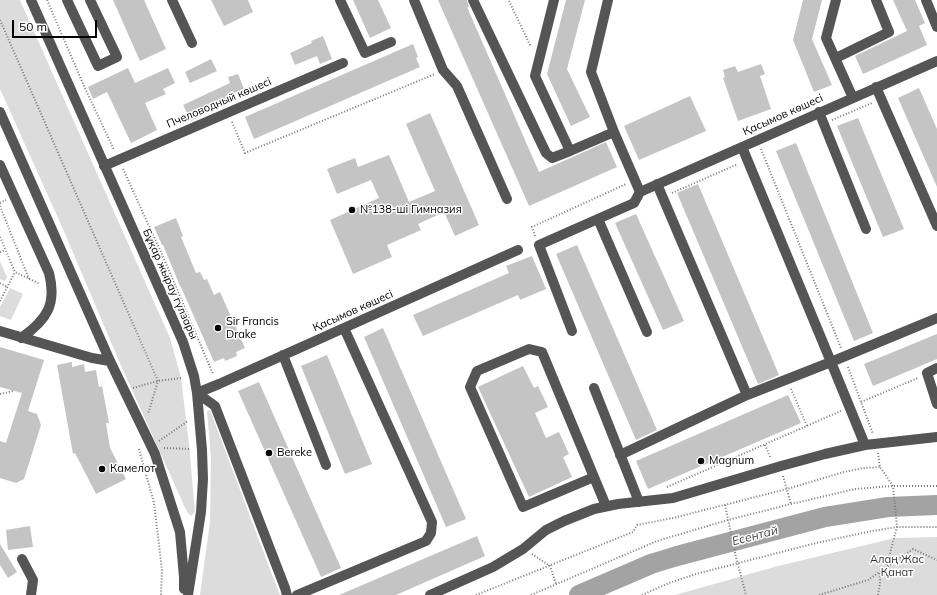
<!DOCTYPE html>
<html>
<head>
<meta charset="utf-8">
<style>
	body { margin:0 }
	#map { position:relative; width:937px; height:595px; overflow:hidden; background:#fff; font-family:Mulish,sans-serif }
	canvas { display:block }
	.scale { position:absolute; left:12px; top:20px; width:85px; height:18px; box-sizing:border-box; border:2px solid #000; border-top:0; padding-left:5px; font-size:12px; line-height:14px; white-space:nowrap; color:#000; -webkit-text-stroke:3px #fff; paint-order:stroke }
</style>
</head>
<body>
<div id="map">
<canvas width="937" height="595"></canvas>
<div class="scale">50 m</div>
</div>
<script>
const ctx = document.querySelector('canvas').getContext('2d');
ctx.lineJoin = 'round';
function fill(path, color) { ctx.fillStyle = color; ctx.fill(path, 'evenodd'); }
function stroke(path, color, width, dash) { ctx.strokeStyle = color; ctx.lineWidth = width; ctx.lineCap = dash ? 'butt' : 'round'; ctx.setLineDash(dash || []); ctx.stroke(path); }
function drawText(font, color, halo, rows, align = 'center') {
  ctx.font = font + ' Mulish,sans-serif'; ctx.lineWidth = 3; ctx.setLineDash([]); ctx.textBaseline = 'middle'; ctx.strokeStyle = halo; ctx.fillStyle = color; for (const [text, x, y, turn = 0] of rows) {
    ctx.save(); ctx.translate(x, y); ctx.rotate((+turn || 0) * Math.PI / 180); ctx.textAlign = isNaN(turn) ? turn : align; if (halo) ctx.strokeText(text, 0, 0); ctx.fillText(text, 0, 0); ctx.restore();
  }
}
const green = new Path2D(`
	M0,0H20L170,338L181,378L189,444L195,512L191,516L187,512L119,361L63,229L0,89Z
	M0,261L7,277L5,281L0,279Z
	M10,288L23,294L11,320L0,316V307Z
	M210,410L271,572L280,595H200L210,522L211,457L207,411Z
	M937,537V595H675L778,566L895,538Z`);
const river = new Path2D(`
	M579,595L651,564L677,556L825,517L888,507L937,505`);
const building = new Path2D(`
	M113,0H144L166,49L140,61Z
	M211,0H248L253,12L224,26Z
	M353,0H378L391,28L370,38Z
	M438,0H467L469,7H467L539,172L606,142L617,167L529,206Z
	M566,0H585L567,69L590,117L571,126L547,74Z
	M803,0H822L812,39L832,85L814,92L793,40Z
	M893,0H915L925,23L919,26L927,45L863,74L855,56L907,31Z
	M323,36L332,59L320,64L317,56L295,65L290,53L312,43L311,41Z
	M413,44L418,57L416,58L420,67L254,139L245,117Z
	M211,59L217,71L190,83L185,72Z
	M761,64L765,74L760,76L771,109L738,121L723,78L725,77L723,70L735,66L738,72Z
	M128,68L135,83L168,68L175,83L163,89L166,94L145,103L157,130L131,143L107,92L93,99L88,87Z
	M238,74L244,89L227,96L230,102L204,112L205,114L191,121L183,105L230,83L228,77Z
	M919,88L937,129V187L898,98Z
	M690,96L706,131L639,160L624,126Z
	M430,113L479,225L455,236L444,212L418,224L421,230L387,245L392,257L353,274L330,220L379,198L371,180L337,194L327,169L355,158L358,167L389,155L409,202L435,191L406,124Z
	M858,118L904,229L883,237L837,126Z
	M796,143L873,333L854,341L776,151Z
	M698,184L779,375L758,384L677,193Z
	M636,214L684,321L663,330L615,223Z
	M176,218L183,236L181,237L196,273L200,272L204,280L207,279L214,295L220,292L245,348L236,352L237,356L225,361L224,358L214,362L181,287L180,286L163,245H162L154,227Z
	M577,245L657,430L636,440L556,254Z
	M532,256L546,289L520,300L518,295L423,336L413,315L509,273L506,266Z
	M383,328L466,519L446,527L364,337Z
	M937,334V359L873,386L864,364Z
	M0,347L44,360L28,411L37,414L41,425L24,479L16,483L0,478V441L6,443L22,393L0,387Z
	M327,355L372,464L345,474L301,366Z
	M72,362V367L84,364L85,372L96,370L99,387L102,386L109,423H106L110,448L126,479L96,494L75,453L73,454L57,365Z
	M523,366L534,388L538,386L548,407L535,413L546,438L559,432L569,454L563,457L572,477L529,497L478,387Z
	M259,382L341,568L321,577L238,391Z
	M788,395L801,423L648,489L636,461Z
	M30,526L33,547L8,550L6,530Z
	M477,536L485,556L396,595H339Z
	M0,544L17,572L8,578L0,565Z`);
const path = new Path2D(`
	M47,0L84,86L114,150
	M509,1L531,47
	M0,20L158,381L148,414
	M832,120L872,103
	M232,122L245,153L435,74
	M761,149L841,348
	M123,169L161,252L213,374
	M672,193L738,164
	M0,203L6,200
	M0,206L29,279
	M535,236L532,227L626,184
	M0,237L15,272L40,284
	M0,252L5,250
	M0,283L7,287
	M0,301L15,272
	M848,367L873,434
	M133,388L158,381L181,378
	M791,389L807,426
	M0,394L13,391
	M861,402L918,378
	M159,441L188,421
	M765,445L771,459
	M164,448L191,449
	M139,449L154,503L162,570L161,595
	M878,453L880,467L893,486L897,527L886,568
	M783,476L791,504
	M667,487L841,411
	M725,505L736,557L746,595
	M532,554L550,566L556,584
	M476,595L633,532L637,525L673,518L787,489L844,472L863,468L880,467
	M531,595L657,541L728,520L791,504L855,489L893,486H937
	M642,595L669,583L696,574L816,543L872,531L897,527H937
	M819,595L868,580L913,549L937,560
	M878,595L880,584V572`);
const minor = new Path2D(`
	M31,0L183,342L194,376L197,393L202,450L203,479L201,512L188,595
	M67,0L98,66L117,57L90,0
	M172,0L192,43
	M340,0L365,53L391,42
	M414,0L443,70L457,86L507,199
	M473,0L546,153L552,158L570,151L535,76L554,0
	M608,0L591,72L614,132L640,192
	M836,0L826,38L853,98
	M926,0L937,27
	M836,58L889,32L876,0
	M876,87L937,226
	M0,112L110,361L155,454L180,532L184,577V589
	M819,112L866,229
	M742,147L831,362L865,445
	M570,151L614,132
	M0,165L49,273C57,304 47,320 21,338
	M104,166L343,63
	M657,184L747,395
	M640,192L937,61
	M598,219L647,332
	M0,331L92,358L110,361
	M572,331L539,245L634,203L640,192
	M283,355L326,465
	M937,368L927,373L937,404
	M594,388L639,502
	M197,393L219,384L518,250
	M197,393L215,406L285,588L287,595
	M620,455L747,395L831,362L937,318
	M594,477L523,507L470,387L477,371L529,349L542,352L606,506
	M22,559L33,580L31,595
	M297,595L426,541L431,533L432,522L344,328
	M430,595L493,567L523,549L546,530L564,521L594,509L618,504L673,498L781,466L825,454L865,445L937,437`);
const markers = [
	[352,210,4,"#000"],
	[218,328,4,"#000"],
	[269,453,4,"#000"],
	[701,461,4,"#000"],
	[102,469,4,"#000"]
];
const streetNames = [
	["Пчеловодный көшесі",219,103,-23],
	["Қасымов көшесі",783,115,-24],
	["Бұқар жырау гүлзары",170,284,66],
	["Қасымов көшесі",353,311,-24]
];
const poiNames = [
	["№138-ші Гимназия",360,210],
	["Sir Francis",226,322],
	["Drake",226,335],
	["Bereke",277,453],
	["Magnum",709,461],
	["Камелот",110,469]
];
const parkNames = [
	["Алаң Жас",897,560],
	["Қанат",897,573]
];
const waterNames = [
	["Есентай",755,536,-15]
];
fill(green, '#dcdcdc');
stroke(river, '#a3a3a3', 20);
fill(building, '#c4c4c4');
stroke(path, '#777', 2, [1, 2]);
stroke(minor, '#555', 10);
for (const [x, y, r, color] of markers) { const dot = new Path2D(); dot.arc(x, y, r, 0, 2 * Math.PI); ctx.fillStyle = color; ctx.fill(dot); stroke(dot, '#fff', 1.5); }
drawText('11px', '#000', '#fff', streetNames);
drawText('11px', '#000', '#fff', poiNames, 'left');
drawText('11px', '#333', '#fff', parkNames);
drawText('italic 12px', '#444', '#fff', waterNames);
</script>
</body>
</html>
